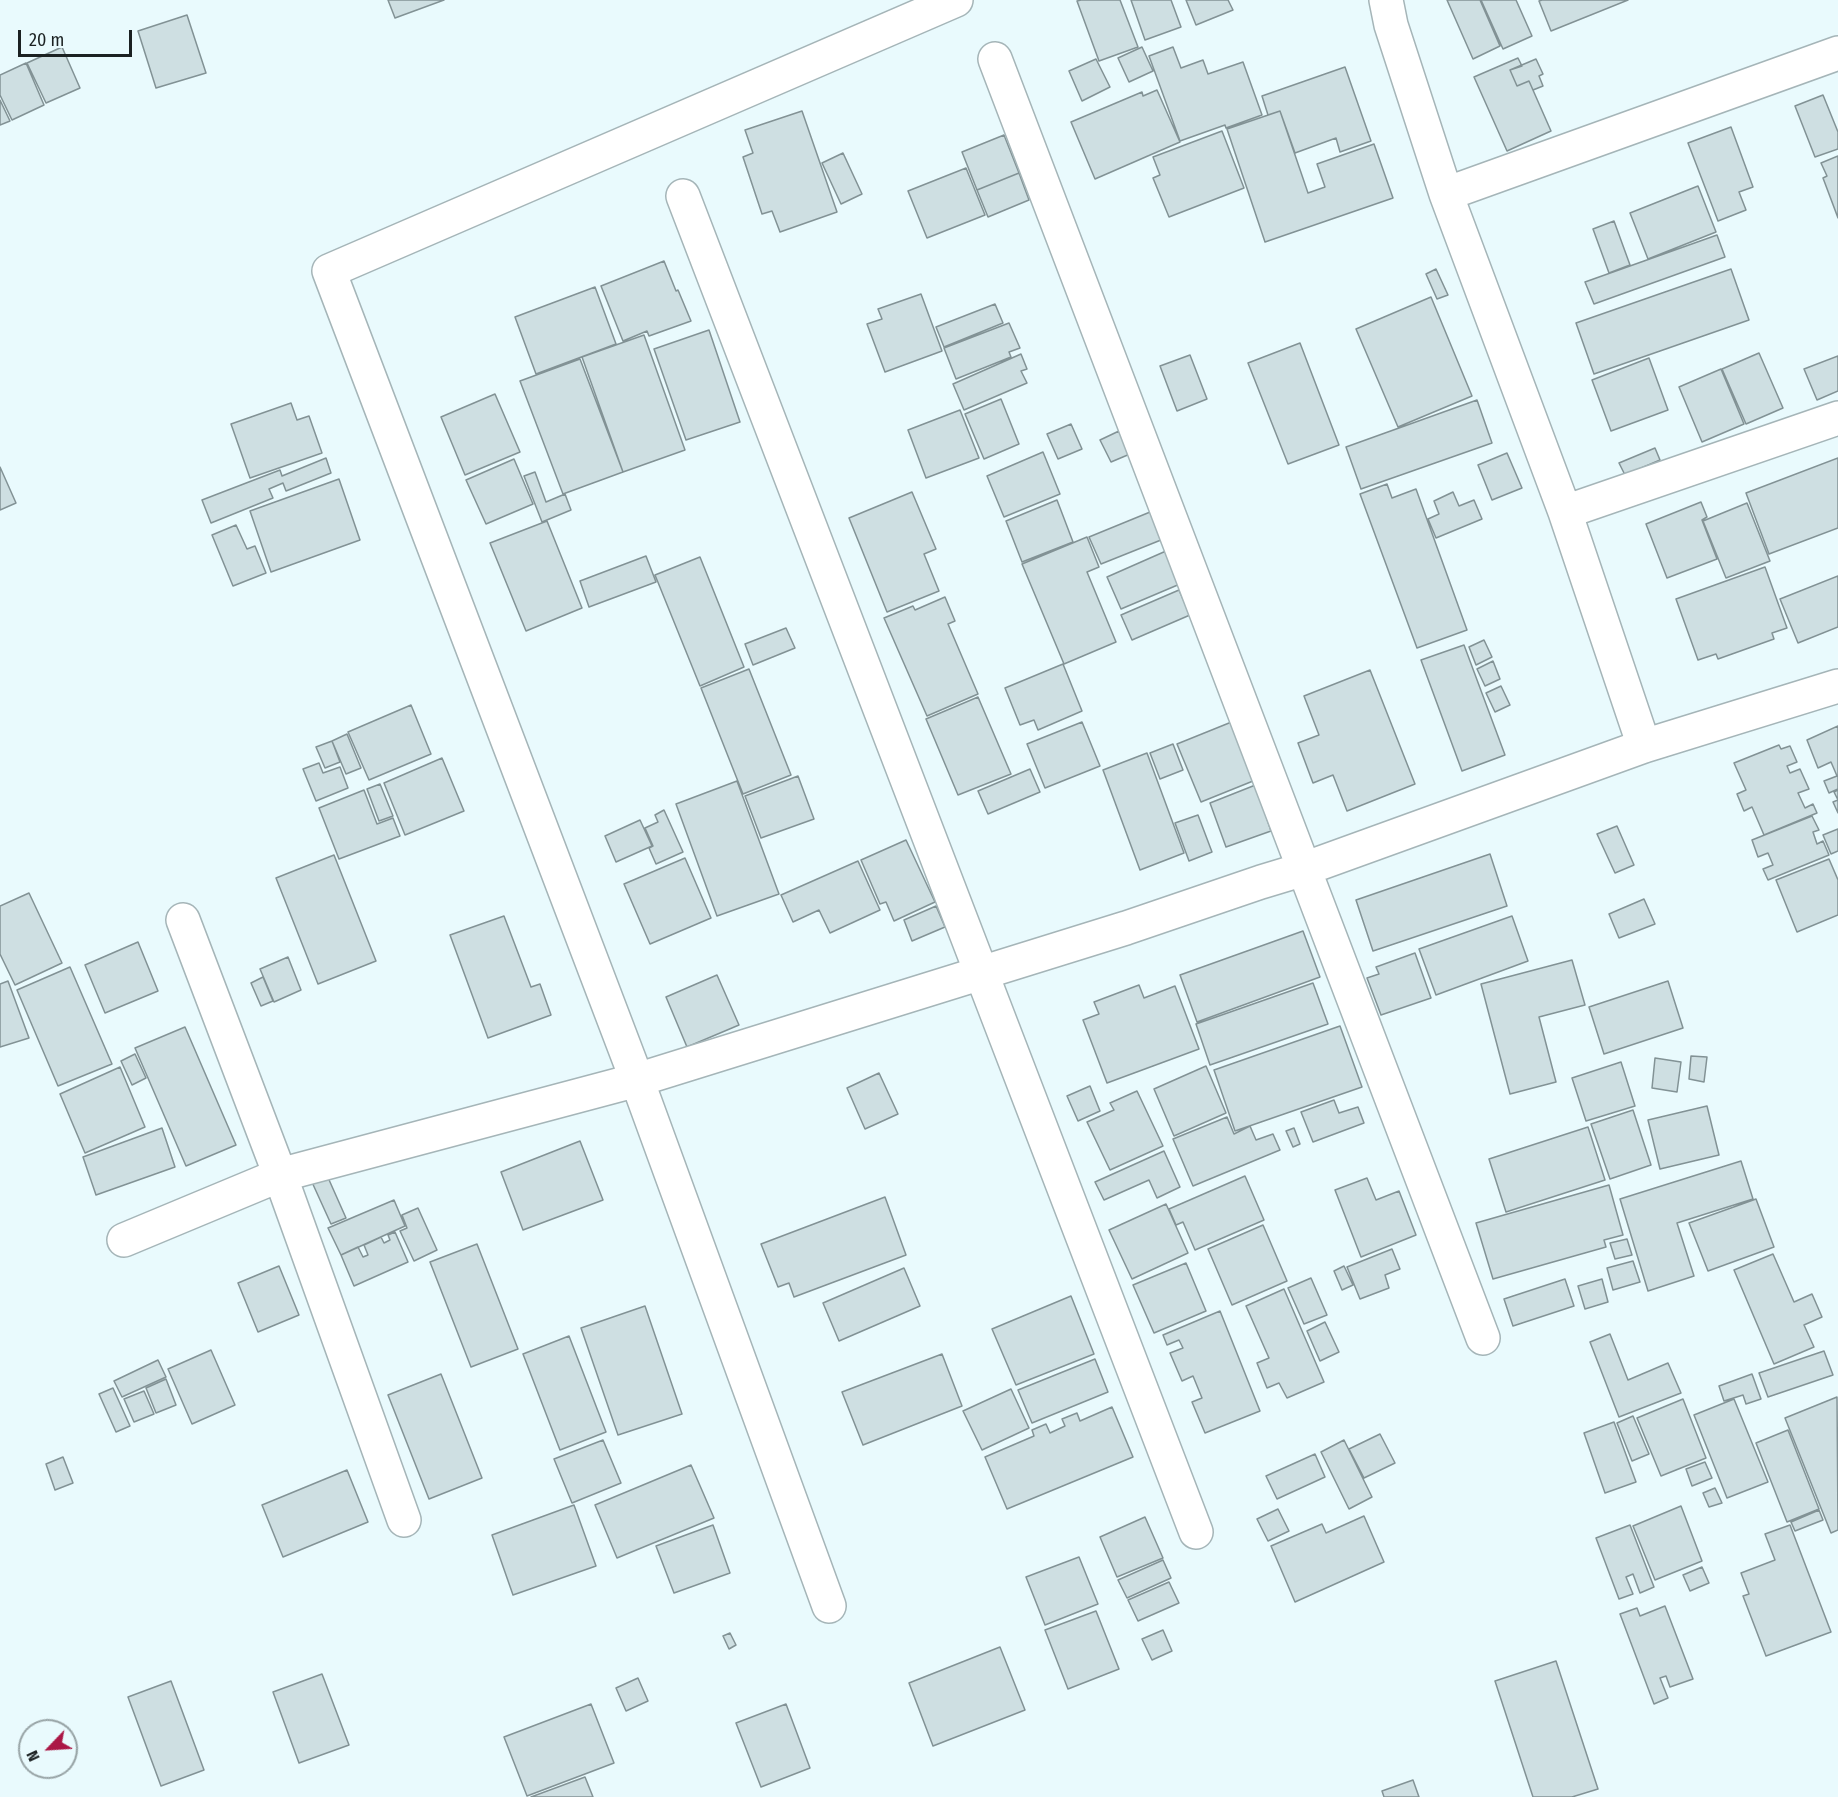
<!DOCTYPE html>
<html>
<head>
<meta charset="utf-8">
<style>
	body { margin:0 }
	#map { position:relative; width:1838px; height:1797px; overflow:hidden; background:#e9fafd; font-family:"Fira Sans Condensed",sans-serif }
	canvas { display:block }
	.north { position:absolute; left:18px; top:1719px; width:60px; height:60px; box-sizing:border-box; background:#e9fafd; border:2px solid #97a3a5; border-radius:50%; rotate:245deg; font-size:16px; font-weight:700; line-height:24px; text-align:center; color:#1b2122 }
	.north::after { content:''; display:block; margin:auto; width:21px; height:27px; background:#ab1746; clip-path:polygon(50% 0,100% 100%,50% 72%,0 100%) }
	.scale { position:absolute; left:18px; top:30px; width:114px; height:27px; box-sizing:border-box; border:3px solid #1b2122; border-top:0; padding-left:8px; font-size:18px; line-height:21px; white-space:nowrap; color:#1b2122; -webkit-text-stroke:4px #e9fafd; paint-order:stroke }
</style>
</head>
<body>
<div id="map">
<canvas width="1838" height="1797"></canvas>
<div class="north">N</div>
<div class="scale">20 m</div>
</div>
<script>
const ctx = document.querySelector('canvas').getContext('2d');
ctx.lineJoin = 'round';
function fill(path, color) { ctx.fillStyle = color; ctx.fill(path, 'evenodd'); }
function stroke(path, color, width, dash) { ctx.strokeStyle = color; ctx.lineWidth = width; ctx.lineCap = dash ? 'butt' : 'round'; ctx.setLineDash(dash || []); ctx.stroke(path); }
const building = new Path2D(`
	M388,0H444L395,18Z
	M1081,0H1120L1138,47L1099,61L1077,1Z
	M1131,0H1171L1181,27L1145,40Z
	M1186,0H1228L1233,10L1196,25Z
	M1447,0H1480L1500,46L1473,59Z
	M1481,0H1516L1532,36L1503,49Z
	M1542,0H1628L1551,31L1539,1Z
	M187,15L206,73L156,88L138,31Z
	M62,47L80,88L46,103L27,63Z
	M1142,47L1153,71L1129,82L1118,58Z
	M1173,47L1181,68L1203,60L1208,74L1243,62L1262,115L1226,128L1225,125L1180,141L1149,56Z
	M1518,58L1522,66L1510,70L1517,86L1529,81L1551,131L1507,151L1474,77Z
	M1096,59L1110,87L1082,101L1069,71Z
	M1536,59L1543,74L1539,76L1543,86L1533,90L1529,81L1517,86L1510,70Z
	M26,63L44,105L12,120L0,95V75Z
	M1345,67L1371,141L1340,152L1336,138L1295,153L1280,111L1268,115L1262,96Z
	M1157,90L1180,142L1095,179L1071,122L1142,92L1143,96Z
	M1823,95L1838,132V149L1815,157L1795,106Z
	M0,100L10,121L0,125Z
	M802,111L837,212L780,232L772,211L762,214L743,157L753,153L745,130Z
	M1280,111L1308,193L1325,187L1317,164L1374,144L1393,198L1265,242L1227,129Z
	M1731,127L1753,187L1739,192L1746,210L1718,221L1688,143Z
	M1222,131L1244,188L1169,217L1153,178L1160,175L1153,157Z
	M1004,135L1019,173L977,190L962,152Z
	M843,153L862,194L841,204L822,163Z
	M1838,156V218L1823,178L1827,176L1821,163Z
	M966,168L985,215L927,238L908,191Z
	M1019,173L1029,200L988,217L977,190Z
	M1698,186L1716,232L1648,259L1630,213Z
	M1614,221L1630,265L1609,273L1593,229Z
	M1717,235L1725,257L1594,304L1585,282Z
	M664,261L676,291L678,290L691,321L649,336L647,331L623,341L601,286Z
	M1436,269L1448,295L1437,299L1426,274Z
	M1731,269L1749,320L1594,374L1576,323Z
	M595,287L616,344L536,374L515,317Z
	M921,294L942,351L885,372L867,324L882,319L878,309Z
	M1431,297L1472,396L1398,427L1356,329Z
	M995,304L1003,323L944,347L936,327Z
	M1009,323L1020,348L1009,352L1011,357L956,379L944,348Z
	M709,330L740,422L686,440L654,349Z
	M644,335L685,450L623,472L582,357Z
	M1300,343L1339,445L1288,464L1248,363Z
	M1759,353L1783,408L1746,424L1722,369Z
	M1021,354L1027,369L1021,371L1027,383L964,410L953,384Z
	M1190,355L1207,399L1177,411L1160,366Z
	M1838,356V391L1817,400L1804,369Z
	M1649,358L1668,410L1611,431L1592,380Z
	M580,359L623,472L563,494L520,381Z
	M1721,369L1744,424L1702,442L1679,387Z
	M495,394L520,452L465,475L441,417Z
	M1001,399L1019,444L984,459L965,414Z
	M1477,400L1492,443L1361,489L1346,447Z
	M291,403L297,420L309,416L322,453L250,478L231,424Z
	M960,410L979,458L926,478L908,430Z
	M1071,424L1082,449L1058,459L1047,434Z
	M1119,431L1130,454L1111,462L1100,440Z
	M1655,448L1660,460L1625,475L1619,463Z
	M1043,452L1060,494L1004,517L987,476Z
	M1507,453L1522,488L1492,500L1478,465Z
	M326,458L331,473L286,491L283,483L269,489L273,498L211,523L202,500L280,470L282,476Z
	M1838,458V528L1769,554L1746,493Z
	M514,459L533,504L486,524L466,480Z
	M0,467L16,503L0,510Z
	M535,472L546,502L565,494L571,510L542,522L524,476Z
	M339,479L360,540L271,572L250,511Z
	M1387,484L1392,498L1416,489L1467,630L1417,648L1360,494Z
	M912,492L936,549L924,554L939,591L887,612L849,518Z
	M1453,492L1459,506L1474,500L1482,519L1436,538L1428,519L1439,514L1434,501Z
	M1057,500L1073,542L1022,562L1006,521Z
	M1701,502L1707,517L1702,520L1717,559L1667,578L1646,524Z
	M1747,503L1770,561L1726,578L1703,521Z
	M1155,510L1166,538L1101,564L1089,537Z
	M547,521L582,608L526,631L490,543Z
	M236,525L247,549L255,546L266,573L233,586L212,535Z
	M1087,537L1099,567L1087,572L1116,642L1064,664L1022,564Z
	M1166,551L1180,584L1121,609L1107,577Z
	M646,556L656,582L589,607L580,581Z
	M700,557L744,667L700,686L655,575Z
	M1765,567L1787,628L1772,633L1774,639L1718,659L1716,654L1698,660L1676,599Z
	M1838,576V627L1798,643L1780,599Z
	M1179,590L1190,615L1132,640L1121,615Z
	M945,597L955,621L948,624L978,694L927,716L884,618L913,606L915,610Z
	M786,628L795,648L753,665L745,644Z
	M1484,640L1492,657L1476,665L1469,647Z
	M1464,645L1505,755L1462,771L1421,660Z
	M1493,661L1500,679L1485,686L1477,669Z
	M1063,664L1082,711L1038,730L1034,720L1020,725L1005,688Z
	M749,669L791,775L743,794L701,688Z
	M1370,670L1415,784L1347,811L1333,775L1313,783L1298,743L1319,735L1304,696Z
	M1501,686L1510,705L1495,712L1486,693Z
	M978,697L1011,774L958,795L926,719Z
	M411,705L431,754L369,780L348,732Z
	M1234,721L1258,779L1201,802L1177,744Z
	M1082,722L1100,766L1045,788L1027,744Z
	M1838,726V789L1829,793L1824,781L1837,776L1831,762L1818,768L1807,740Z
	M347,734L361,768L346,774L332,741Z
	M332,741L340,762L325,768L316,747Z
	M1173,744L1183,770L1160,779L1150,753Z
	M1779,745L1781,749L1790,746L1797,762L1787,766L1790,773L1800,769L1809,789L1798,793L1805,808L1813,804L1817,813L1764,835L1752,807L1744,811L1737,794L1746,790L1734,763Z
	M1147,753L1184,853L1140,870L1103,770Z
	M442,758L464,811L405,835L384,783Z
	M319,763L323,773L340,767L348,788L316,801L303,769Z
	M1030,769L1040,792L988,814L978,791Z
	M798,776L814,819L761,838L745,796Z
	M737,781L779,894L717,916L676,804Z
	M380,784L393,816L379,821L367,789Z
	M1258,784L1269,812L1265,813L1271,831L1226,847L1210,803Z
	M364,790L377,824L393,818L400,836L339,859L319,808Z
	M1838,790V813L1833,802L1838,800L1834,792Z
	M664,810L683,852L656,864L649,848L653,846L645,828L658,822L655,815Z
	M1198,815L1212,852L1189,861L1175,823Z
	M1812,816L1819,830L1813,832L1817,844L1823,841L1829,855L1768,880L1763,869L1773,865L1768,853L1758,857L1752,840Z
	M640,820L652,846L616,862L605,836Z
	M1617,826L1634,865L1615,873L1597,834Z
	M1838,829V851L1831,854L1823,835Z
	M906,840L935,902L894,921L886,902L880,904L861,860Z
	M1490,854L1507,906L1373,951L1356,900Z
	M334,855L376,961L318,984L276,878Z
	M685,858L711,918L650,944L624,884Z
	M1829,859L1838,880V915L1797,932L1776,880Z
	M858,861L880,910L830,933L819,910L793,922L781,895Z
	M29,893L62,963L15,985L0,954V906Z
	M1644,899L1655,924L1619,938L1609,914Z
	M936,906L945,927L912,941L904,920Z
	M504,916L531,987L540,984L551,1015L488,1038L450,935Z
	M1512,916L1528,961L1436,995L1419,949Z
	M1303,931L1320,977L1197,1022L1180,975Z
	M138,942L158,991L105,1013L85,965Z
	M1415,953L1431,998L1381,1015L1367,978L1379,974L1376,967Z
	M288,957L301,990L274,1002L260,969Z
	M1572,960L1585,1005L1539,1017L1556,1082L1510,1094L1481,984Z
	M70,967L112,1064L58,1086L17,990Z
	M717,975L739,1025L687,1047L666,997Z
	M263,977L273,1001L261,1006L251,983Z
	M8,981L29,1038L0,1047V984Z
	M1668,981L1683,1028L1604,1054L1589,1007Z
	M1313,983L1328,1024L1210,1065L1196,1024Z
	M1139,985L1144,998L1175,986L1199,1049L1107,1083L1083,1020L1099,1014L1094,1002Z
	M1340,1026L1362,1087L1235,1131L1214,1070Z
	M185,1027L236,1145L186,1166L135,1048Z
	M135,1054L146,1078L132,1085L121,1061Z
	M1691,1056L1707,1057L1704,1082L1689,1079Z
	M1655,1058L1681,1062L1677,1092L1652,1088Z
	M1621,1062L1635,1106L1586,1121L1572,1078Z
	M1206,1066L1226,1113L1174,1136L1154,1089Z
	M120,1067L145,1127L85,1153L60,1094Z
	M879,1073L898,1114L865,1129L847,1088Z
	M1090,1086L1100,1111L1078,1121L1067,1096Z
	M1137,1091L1163,1146L1110,1170L1087,1122L1114,1110L1110,1103Z
	M1334,1100L1339,1113L1358,1107L1364,1123L1313,1142L1301,1112Z
	M1707,1106L1719,1155L1660,1169L1648,1120Z
	M1633,1110L1651,1165L1610,1179L1591,1124Z
	M1227,1117L1234,1134L1250,1126L1256,1140L1273,1134L1280,1150L1193,1186L1173,1139Z
	M1588,1127L1605,1180L1506,1212L1489,1159Z
	M162,1128L175,1167L96,1195L83,1157Z
	M1294,1128L1300,1144L1293,1147L1286,1131Z
	M580,1141L603,1200L523,1230L501,1172Z
	M1164,1151L1180,1187L1157,1198L1149,1180L1104,1200L1095,1182Z
	M1741,1161L1753,1199L1677,1223L1694,1276L1648,1291L1620,1199Z
	M326,1173L346,1218L331,1224L311,1180Z
	M1245,1176L1264,1220L1195,1250L1183,1222L1176,1225L1169,1209Z
	M1367,1178L1376,1200L1399,1191L1416,1235L1361,1257L1335,1190Z
	M1609,1185L1623,1235L1604,1240L1606,1247L1493,1279L1476,1223Z
	M885,1197L906,1255L794,1297L789,1283L778,1287L761,1244Z
	M1756,1199L1774,1247L1708,1271L1689,1223Z
	M394,1200L405,1226L341,1255L328,1228Z
	M1166,1204L1188,1253L1132,1279L1109,1230Z
	M418,1208L437,1250L414,1261L400,1231L407,1228L402,1215Z
	M1263,1225L1287,1281L1232,1305L1208,1249Z
	M395,1232L408,1262L354,1286L341,1255L358,1247L363,1257L368,1255L364,1245L381,1237L384,1243L390,1240L388,1235Z
	M1627,1239L1632,1255L1615,1259L1610,1243Z
	M477,1244L518,1349L471,1367L430,1262Z
	M1392,1249L1400,1269L1385,1275L1389,1288L1360,1299L1347,1267Z
	M1773,1254L1794,1302L1812,1294L1822,1317L1804,1325L1814,1347L1774,1364L1734,1270Z
	M1633,1261L1640,1282L1613,1290L1607,1268Z
	M1186,1263L1206,1311L1154,1333L1133,1285Z
	M279,1266L299,1315L258,1332L238,1283Z
	M1344,1266L1353,1285L1342,1290L1334,1271Z
	M904,1268L920,1306L839,1341L823,1303Z
	M1311,1278L1327,1315L1304,1324L1288,1288Z
	M1565,1279L1574,1306L1513,1326L1504,1299Z
	M1602,1279L1608,1302L1585,1309L1578,1286Z
	M1284,1289L1324,1382L1287,1398L1279,1383L1267,1388L1257,1363L1269,1358L1246,1306Z
	M1071,1296L1094,1354L1016,1385L992,1329Z
	M645,1306L682,1414L618,1435L581,1328Z
	M1220,1311L1260,1411L1205,1433L1192,1402L1202,1398L1193,1376L1182,1381L1170,1353L1183,1348L1179,1340L1167,1345L1163,1335Z
	M1325,1322L1339,1352L1320,1361L1307,1331Z
	M1610,1334L1628,1380L1668,1363L1681,1393L1619,1417L1590,1342Z
	M569,1336L606,1432L560,1450L523,1354Z
	M211,1350L235,1405L192,1424L168,1369Z
	M1824,1351L1833,1375L1768,1397L1759,1373Z
	M942,1354L962,1406L863,1445L842,1392Z
	M1095,1359L1108,1392L1032,1423L1018,1390Z
	M158,1360L166,1377L122,1397L114,1381Z
	M441,1374L482,1478L429,1499L388,1395Z
	M1752,1374L1761,1399L1746,1404L1743,1395L1724,1401L1719,1386Z
	M166,1379L176,1405L156,1413L146,1388Z
	M113,1388L130,1426L116,1432L99,1394Z
	M1011,1389L1029,1428L982,1450L963,1411Z
	M144,1391L154,1414L134,1422L124,1399Z
	M1837,1397L1838,1530L1831,1533L1785,1418Z
	M1683,1399L1706,1458L1661,1476L1637,1418Z
	M1734,1399L1768,1482L1727,1498L1694,1415Z
	M1112,1407L1133,1457L1007,1509L985,1457L1034,1436L1032,1430L1046,1424L1050,1433L1065,1426L1062,1419L1077,1413L1080,1421Z
	M1633,1416L1649,1454L1632,1461L1617,1423Z
	M1614,1422L1636,1482L1605,1493L1584,1433Z
	M1788,1430L1819,1509L1787,1522L1756,1443Z
	M1380,1434L1395,1463L1364,1478L1349,1449Z
	M603,1440L621,1483L572,1503L554,1459Z
	M1344,1440L1372,1497L1349,1509L1321,1452Z
	M1315,1454L1325,1477L1277,1499L1266,1476Z
	M63,1457L73,1483L55,1490L46,1464Z
	M1705,1462L1712,1478L1692,1486L1686,1469Z
	M691,1465L714,1518L617,1558L595,1505Z
	M347,1470L368,1522L283,1557L262,1505Z
	M1715,1488L1722,1503L1709,1507L1703,1493Z
	M574,1505L596,1566L513,1595L492,1535Z
	M1681,1506L1702,1561L1655,1580L1633,1526Z
	M1278,1509L1289,1531L1268,1541L1257,1519Z
	M1819,1510L1823,1520L1795,1531L1791,1522Z
	M1364,1516L1384,1562L1295,1602L1271,1546L1322,1524L1326,1533Z
	M1145,1517L1163,1558L1117,1577L1100,1537Z
	M713,1525L730,1573L674,1593L656,1546Z
	M1630,1525L1654,1587L1640,1593L1633,1574L1626,1577L1633,1594L1619,1599L1596,1538Z
	M1790,1525L1831,1632L1766,1656L1743,1596L1749,1594L1741,1573L1775,1560L1765,1534Z
	M1079,1557L1098,1604L1045,1625L1026,1577Z
	M1163,1560L1171,1578L1127,1598L1118,1580Z
	M1702,1567L1709,1583L1690,1591L1683,1575Z
	M1169,1582L1179,1603L1138,1621L1128,1600Z
	M1665,1606L1693,1679L1670,1687L1666,1676L1660,1678L1668,1698L1654,1704L1620,1614L1637,1608L1640,1616Z
	M1096,1611L1119,1669L1068,1689L1045,1630Z
	M1163,1630L1172,1651L1152,1660L1142,1639Z
	M730,1633L736,1645L729,1649L723,1636Z
	M1000,1647L1025,1710L933,1746L909,1683Z
	M1556,1661L1598,1789L1572,1797H1533L1495,1681Z
	M322,1674L349,1745L299,1763L273,1692Z
	M638,1678L648,1701L626,1711L616,1688Z
	M171,1681L204,1770L161,1786L128,1697Z
	M591,1704L614,1763L527,1796L504,1737Z
	M786,1704L810,1768L761,1787L736,1723Z
	M585,1777L593,1797H531Z
	M1413,1780L1419,1797H1384L1382,1791Z`);
const minor = new Path2D(`
	M1386,0L1391,25L1446,194L1565,512L1644,746
	M995,59L1483,1338
	M1446,194L1838,53
	M683,196L1196,1532
	M1565,512L1838,418
	M183,920L280,1175L404,1520
	M124,1240L280,1175L637,1080L1126,928L1261,882L1304,869L1644,746L1838,686
	M829,1606L637,1080L329,271L956,0`);
fill(building, '#cedfe2');
stroke(building, '#829295', 1.5);
stroke(minor, '#a5b5b8', 36);
stroke(minor, '#fff', 33);
</script>
</body>
</html>
